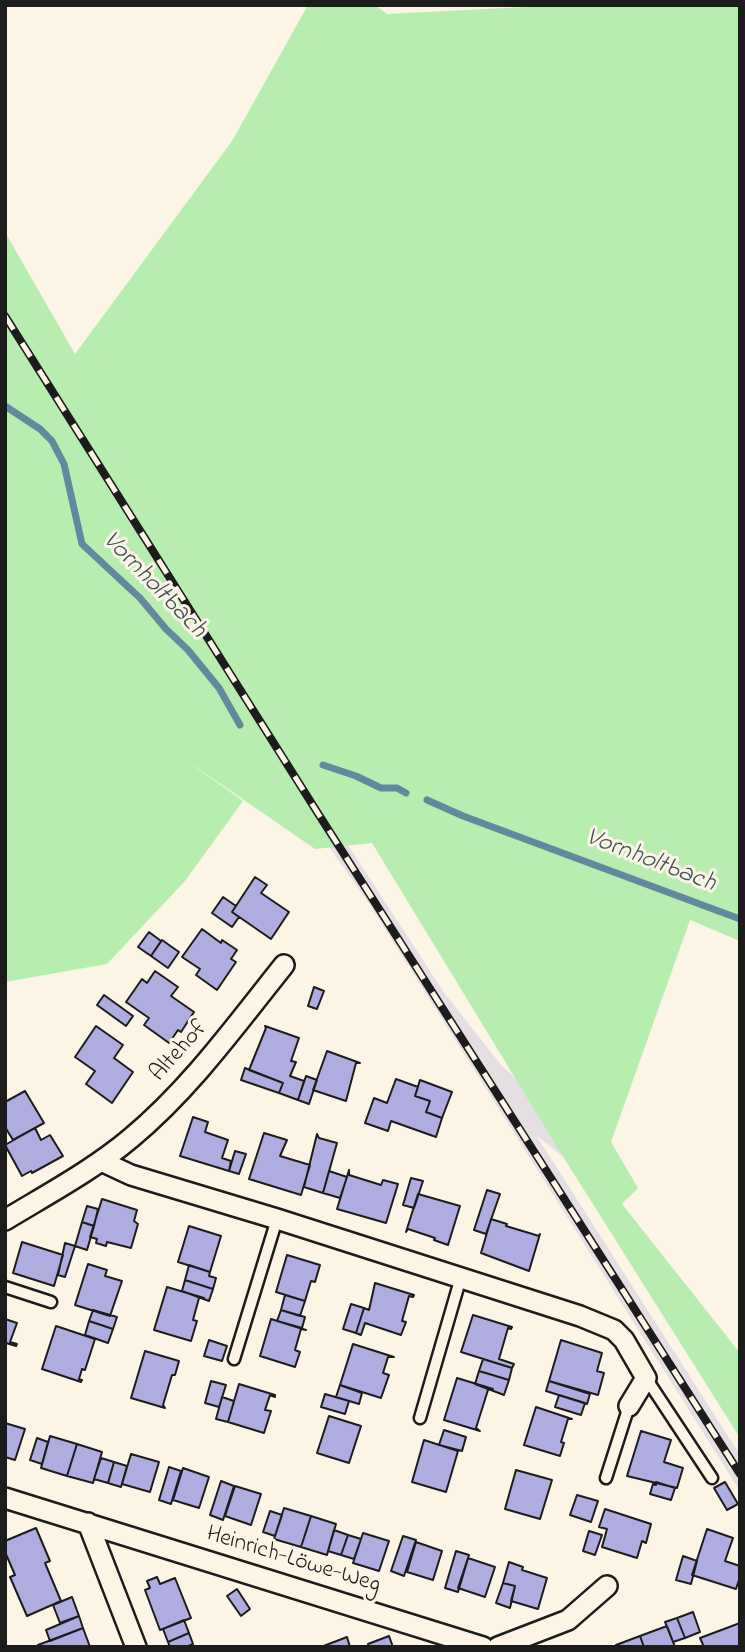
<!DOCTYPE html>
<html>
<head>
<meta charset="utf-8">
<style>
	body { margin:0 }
	#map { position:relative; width:745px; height:1652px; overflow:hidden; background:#fcf5e5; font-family:"Indie Flower",sans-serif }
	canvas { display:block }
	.frame { position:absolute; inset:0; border:7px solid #1c1c1c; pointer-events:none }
</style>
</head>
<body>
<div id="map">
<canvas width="745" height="1652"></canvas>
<div class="frame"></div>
</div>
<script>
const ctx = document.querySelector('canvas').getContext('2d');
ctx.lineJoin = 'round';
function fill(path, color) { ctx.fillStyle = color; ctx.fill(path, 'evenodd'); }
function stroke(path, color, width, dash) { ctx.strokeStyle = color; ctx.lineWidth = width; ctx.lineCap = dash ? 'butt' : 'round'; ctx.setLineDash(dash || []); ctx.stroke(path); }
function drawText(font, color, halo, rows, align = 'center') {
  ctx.font = font + ' "Indie Flower",sans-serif'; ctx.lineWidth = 6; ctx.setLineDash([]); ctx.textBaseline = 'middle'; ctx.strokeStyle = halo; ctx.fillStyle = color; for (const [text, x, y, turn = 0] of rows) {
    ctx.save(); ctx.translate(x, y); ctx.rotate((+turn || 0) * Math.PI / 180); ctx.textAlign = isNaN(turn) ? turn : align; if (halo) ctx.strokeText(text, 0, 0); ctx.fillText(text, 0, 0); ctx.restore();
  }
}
const built = new Path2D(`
	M5,298L348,845L445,994L502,1066L638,1188L621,1204L536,1135L740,1455V1491L370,905L271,765Z`);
const green = new Path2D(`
	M308,5H375L387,14L564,5H740V941L690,920L611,1142L638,1188L622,1204L740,1353V1438L562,1155L372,843L315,849L183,758L243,801L185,881L107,964L5,982V232L75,354L232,141Z`);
const stream = new Path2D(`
	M5,406L40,429L52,441L64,464L82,544L140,598L166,629L188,650L219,688L240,725
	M323,765L356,776L381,788H397L406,793
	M427,800L463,816L740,919`);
const building = new Path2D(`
	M255,877L267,885L261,893L289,912L271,939L232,912Z
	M223,897L236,906L232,912L239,917L232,927L212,913Z
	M202,929L221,943L222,940L237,950L231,959L236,962L217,990L196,975L200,969L182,957Z
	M149,932L161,941L151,956L138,947Z
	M162,940L179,952L168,968L151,956Z
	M155,971L178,987L171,996L194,1012L181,1032L178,1030L169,1043L144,1025L149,1018L126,1002L142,979L147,983Z
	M314,987L324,991L317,1009L308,1006Z
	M104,995L133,1016L126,1026L97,1005Z
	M96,1026L123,1045L114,1058L133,1072L112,1103L86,1084L95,1071L75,1057Z
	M265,1026L299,1038L291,1061L296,1062L290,1076L304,1081L298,1100L279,1093L283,1083L249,1070L266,1028Z
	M327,1051L360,1063H356L346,1101L313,1090Z
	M245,1068L283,1083L279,1093L241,1080Z
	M306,1076L317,1080L309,1104L298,1100Z
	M396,1079L418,1087L415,1096L430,1101L426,1112L442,1118L436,1137L391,1121L388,1131L365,1123L374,1098L387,1103Z
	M420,1080L452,1092L442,1118L426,1112L430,1101L415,1096Z
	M25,1091L44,1123L13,1140L5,1127V1102Z
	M193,1117L208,1122L205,1132L228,1140L222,1158L231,1161L229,1171L180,1156Z
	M35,1128L41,1140L50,1135L63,1156L32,1173L31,1171L22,1176L5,1145Z
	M264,1133L287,1140L280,1156L310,1165L301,1195L249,1179Z
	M317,1134L319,1138L337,1143L323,1193L304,1187Z
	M235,1151L246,1154L239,1174L229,1171Z
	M349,1170V1175L381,1185L383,1180L398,1184L386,1223L337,1209Z
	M329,1171L347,1177L340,1198L323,1193Z
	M411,1178L423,1181L414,1208L403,1205Z
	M487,1190L500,1194L486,1234L474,1230Z
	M418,1194L460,1206L448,1245L434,1240L435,1238L408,1229L406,1232Z
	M102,1199L137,1210L134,1221L138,1224L131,1248L107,1242L106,1246L96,1243L97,1239L90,1237Z
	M87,1206L98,1209L94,1226L82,1222Z
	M491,1219L507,1224L506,1226L539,1236L540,1234L529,1271L481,1253Z
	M82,1222L94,1226L87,1250L75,1246Z
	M189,1226L221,1236L210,1272L178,1262Z
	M22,1242L63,1255L54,1286L13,1273Z
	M65,1243L75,1246L65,1277L58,1275Z
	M287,1255L320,1265L315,1282L311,1281L305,1301L276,1292Z
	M88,1264L107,1270L105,1276L122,1281L110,1316L75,1305Z
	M189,1265L210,1272L209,1276L216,1278L213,1289L185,1280Z
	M185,1280L213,1289L209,1301L182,1291Z
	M375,1283L414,1295L413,1297L409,1296L402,1321L406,1322L401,1335L365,1323L361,1335L356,1333L364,1308L369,1310Z
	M167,1287L204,1298H199L193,1320L197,1321L191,1341L154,1330Z
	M285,1295L305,1301L300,1316L281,1310Z
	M351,1304L364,1308L356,1333L343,1329Z
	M93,1310L117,1317L113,1329L89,1321Z
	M281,1310L305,1317L302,1328L277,1321Z
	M473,1315L512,1327L511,1329L508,1328L499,1359L514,1364L512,1368L461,1352Z
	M5,1319L17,1323L10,1342L17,1344L16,1346L6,1343L5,1346Z
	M271,1319L306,1330L301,1329L295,1350L300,1352L295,1367L260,1356Z
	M89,1321L113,1329L108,1343L85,1335Z
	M56,1326L95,1339L85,1370L82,1369L79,1379L82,1380L81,1382L42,1369Z
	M209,1340L227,1346L222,1361L204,1356Z
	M561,1340L602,1353L597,1371L604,1373L598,1395L549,1381Z
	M353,1344L394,1357H388L383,1373L389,1375L381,1398L340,1385Z
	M145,1351L179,1361L175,1375H172L163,1405L165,1408L131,1398Z
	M483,1359L512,1368L509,1380L479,1371Z
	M479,1371L509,1380L504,1395L475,1384Z
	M457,1378L493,1389L488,1390L476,1428L480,1431L444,1420Z
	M211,1381L226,1385L219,1407L205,1403Z
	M549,1381L590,1394L587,1404L546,1391Z
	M239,1384L275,1395V1397L270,1395L265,1410L271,1411L264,1433L228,1422Z
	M340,1385L362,1393L359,1404L336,1397Z
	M325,1394L349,1401L345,1414L321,1407Z
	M559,1395L585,1403L581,1415L555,1407Z
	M222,1397L234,1401L228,1422L216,1419Z
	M536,1407L572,1419H568L561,1442L564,1443L560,1456L524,1445Z
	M329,1416L361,1426L349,1463L317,1453Z
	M5,1423L25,1429L15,1460L5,1457Z
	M444,1430L466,1437L462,1451L439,1445Z
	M641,1431L671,1440L664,1462L683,1468L677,1488L627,1476Z
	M50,1436L77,1444L67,1476L41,1468Z
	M37,1438L48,1442L42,1464L30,1460Z
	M424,1440L458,1451L446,1492L412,1482Z
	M77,1444L102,1452L93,1483L67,1476Z
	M131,1454L159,1462L150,1492L122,1484Z
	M101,1458L114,1462L108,1483L94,1479Z
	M114,1462L127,1466L121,1487L108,1483Z
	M169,1467L181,1471L171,1504L159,1500Z
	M183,1468L209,1477L199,1508L173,1500Z
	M516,1470L552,1480L540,1519L505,1509Z
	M221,1481L234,1486L223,1520L210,1515Z
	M656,1482L675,1488L671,1500L650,1494L653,1484L656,1485Z
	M725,1482L738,1504L727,1510L714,1488Z
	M235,1486L261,1494L251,1525L225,1516Z
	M577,1495L598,1501L591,1522L570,1515Z
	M284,1508L311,1516L301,1547L274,1539Z
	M605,1509L651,1524L646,1543L642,1541L637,1558L602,1547L607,1529L599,1527Z
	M270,1511L282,1515L275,1536L263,1532Z
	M311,1516L336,1524L327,1555L301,1547Z
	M36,1528L50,1561L45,1563L61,1601L27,1616L10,1577L15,1575L5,1552V1541Z
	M707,1529L733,1538L725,1561L740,1566V1577L736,1589L692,1575Z
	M334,1530L348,1535L341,1555L328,1551Z
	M589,1531L602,1535L595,1555L583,1551Z
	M363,1533L389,1541L379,1571L353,1563Z
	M348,1535L361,1539L354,1559L341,1555Z
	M403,1536L416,1540L404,1576L391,1571Z
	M416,1542L442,1551L433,1580L407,1572Z
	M456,1551L469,1555L458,1592L445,1588Z
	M683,1556L697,1561L691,1584L676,1580Z
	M468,1558L495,1567L485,1597L458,1588Z
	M509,1562L523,1567L522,1570L547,1578L538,1609L511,1601L515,1586L503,1583Z
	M157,1577L160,1584L175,1578L191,1618L160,1630L145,1590L150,1588L147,1581Z
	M503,1583L515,1586L510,1608L496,1603Z
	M237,1589L250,1609L241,1616L227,1596Z
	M72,1597L79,1616L60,1623L53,1605Z
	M693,1612L700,1632L685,1638L677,1618Z
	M79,1616L83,1628L50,1641L46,1630Z
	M677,1618L685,1638L673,1642L665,1622Z
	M184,1620L189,1633L168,1642L163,1629Z
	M740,1623V1647H704L700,1638Z
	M667,1626L675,1647H644L640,1636Z
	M83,1628L90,1647H39L38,1645Z
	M189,1633L193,1644L186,1647H170L168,1642Z
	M389,1636L393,1647H369L368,1644Z
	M640,1636L644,1647H617L616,1645Z
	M347,1637L350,1647H321Z`);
const lane = new Path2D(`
	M5,1287L51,1302
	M234,1359L277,1219
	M646,1378L712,1478
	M420,1418L461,1277
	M606,1478L629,1406`);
const street = new Path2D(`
	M101,1161L131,1175L277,1219L580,1316L614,1330L624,1340L646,1378L629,1406
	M5,1220C48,1194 93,1170 131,1138C190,1089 236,1025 284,965
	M5,1498L483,1647
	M88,1523L136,1647
	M498,1647L568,1620L607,1586`);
const rail = new Path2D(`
	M5,316L319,815L740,1474`);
const streetNames = [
	["Altehof",180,1052,-48],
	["Heinrich-Löwe-Weg",293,1561,17]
];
const waterNames = [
	["Vornholtbach",153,586,46],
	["Vornholtbach",650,862,21]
];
fill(built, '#e5dfe3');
fill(green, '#b7eeb0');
stroke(stream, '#64899e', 7);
fill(building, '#afaddf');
stroke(building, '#1c1c1c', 2);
stroke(lane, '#1c1c1c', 15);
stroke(street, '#1c1c1c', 24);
stroke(lane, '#fcf5e5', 10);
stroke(street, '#fcf5e5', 19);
stroke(rail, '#1c1c1c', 8);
stroke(rail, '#fcf5e5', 5, [16]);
drawText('24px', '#1c1c1c', '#fcf5e5', streetNames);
drawText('italic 26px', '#40535d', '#fcf5e5', waterNames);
</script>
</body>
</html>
